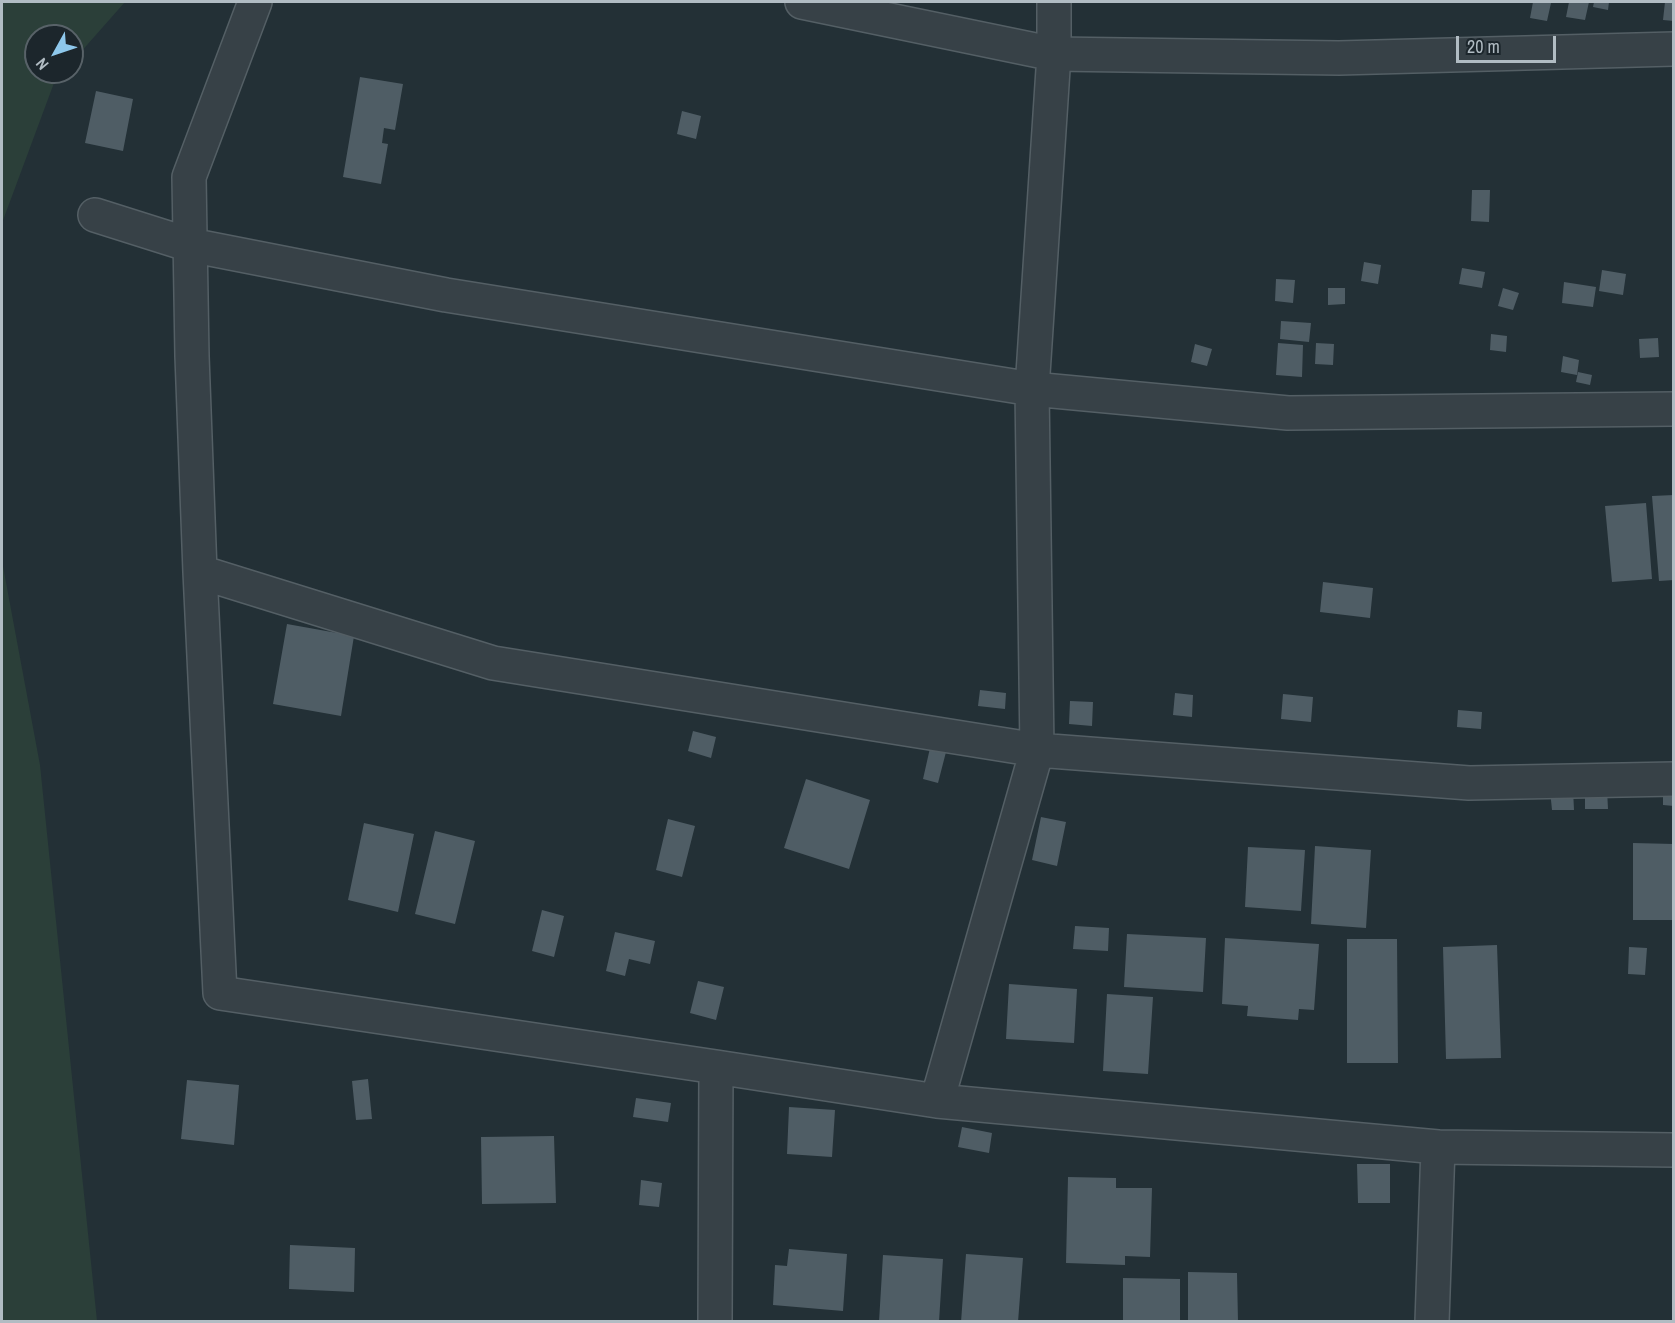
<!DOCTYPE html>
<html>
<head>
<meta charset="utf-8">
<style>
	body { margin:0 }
	#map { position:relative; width:1675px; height:1323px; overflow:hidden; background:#233036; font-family:"Archivo Narrow",sans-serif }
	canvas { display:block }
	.frame { position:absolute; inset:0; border:3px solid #b1bcc3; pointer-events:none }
	.north { position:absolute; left:24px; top:24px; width:60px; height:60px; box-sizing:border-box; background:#1c262c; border:2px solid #586268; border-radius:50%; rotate:230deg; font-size:16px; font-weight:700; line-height:24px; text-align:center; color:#b1bcc3 }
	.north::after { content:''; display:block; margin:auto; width:21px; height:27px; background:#8ec8ec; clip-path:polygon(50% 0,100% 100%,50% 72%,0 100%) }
	.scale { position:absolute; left:1456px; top:36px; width:100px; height:27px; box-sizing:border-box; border:3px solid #b1bcc3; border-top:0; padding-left:8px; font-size:18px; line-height:21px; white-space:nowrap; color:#b1bcc3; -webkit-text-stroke:4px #1c262c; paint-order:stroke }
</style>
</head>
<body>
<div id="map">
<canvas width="1675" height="1323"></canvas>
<div class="frame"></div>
<div class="north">N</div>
<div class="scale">20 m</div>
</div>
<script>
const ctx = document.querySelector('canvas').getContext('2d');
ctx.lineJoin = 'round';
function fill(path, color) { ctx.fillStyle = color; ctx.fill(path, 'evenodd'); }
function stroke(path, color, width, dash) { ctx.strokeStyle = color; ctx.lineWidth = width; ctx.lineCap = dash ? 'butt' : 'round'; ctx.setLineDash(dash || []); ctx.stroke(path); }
const green = new Path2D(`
	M2,2H125L72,62V36H36V72H64L54,83L2,223Z
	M2,561L40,765L97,1321H2Z`);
const building = new Path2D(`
	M1533,2L1551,3L1547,21L1530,18Z
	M1569,2H1589L1585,20L1566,17Z
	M1594,2H1609L1608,10L1593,7Z
	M1665,2H1674V21L1663,20Z
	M360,77L403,84L395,130L384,128L382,143L388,144L381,184L343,177Z
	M96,91L133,99L123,151L85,143Z
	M682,111L701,116L696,139L677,134Z
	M1472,190H1490L1489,222L1471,221Z
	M1364,262L1381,265L1378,284L1361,281Z
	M1462,268L1485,272L1482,288L1459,284Z
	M1602,270L1626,274L1623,295L1599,291Z
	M1276,279L1295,280L1293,303L1275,301Z
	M1564,282L1596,287L1593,307L1562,303Z
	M1328,288H1345V304L1328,305Z
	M1503,288L1519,293L1513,310L1498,306Z
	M1281,321L1311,323L1309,342L1280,339Z
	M1491,334L1507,336L1506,352L1490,350Z
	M1658,338L1659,357L1640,358L1639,339Z
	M1278,343L1303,345L1302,377L1276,375Z
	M1316,343L1334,344L1333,365L1315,364Z
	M1195,344L1212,349L1207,366L1191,362Z
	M1563,356L1579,360L1577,375L1561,372Z
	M1578,372L1592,375L1590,385L1576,382Z
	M1674,495V580L1659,581L1652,496Z
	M1646,503L1652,579L1612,582L1605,506Z
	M1323,582L1373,588L1370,618L1320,612Z
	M287,624L354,636L341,716L273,704Z
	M980,690L1006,693L1005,709L978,706Z
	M1175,693L1193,695L1192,717L1173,715Z
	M1283,694L1313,697L1311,722L1281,719Z
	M1070,701L1093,702L1092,726L1069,724Z
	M1458,710L1482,712L1481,729L1457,727Z
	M693,731L716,737L711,758L688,751Z
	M930,748L946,752L938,783L923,779Z
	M806,779L870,800L849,869L784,848Z
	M1663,787H1674V806L1663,805Z
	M1573,789L1574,810H1552L1550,790Z
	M1607,789L1608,809H1585V790Z
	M1041,817L1066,822L1057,866L1032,860Z
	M668,819L695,826L682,877L656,870Z
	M364,823L414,834L398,912L348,900Z
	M435,831L475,841L455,924L415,914Z
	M1633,843L1674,844V920H1633Z
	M1315,846L1371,850L1366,928L1311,924Z
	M1248,847L1305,850L1301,911L1245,907Z
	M542,910L564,916L554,957L532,951Z
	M1075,926L1109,928L1108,951L1073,949Z
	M615,932L655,941L650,964L629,959L625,976L606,971Z
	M1127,934L1206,938L1203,992L1124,987Z
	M1225,938L1319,944L1314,1010L1299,1009L1298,1020L1247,1016L1248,1006L1222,1004Z
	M1347,939H1397L1398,1063H1347Z
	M1497,945L1501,1058L1446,1059L1443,947Z
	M1629,947L1647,948L1645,975L1628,974Z
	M698,981L724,987L716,1020L690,1013Z
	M1009,984L1077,989L1074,1043L1006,1039Z
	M1107,994L1153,997L1148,1074L1103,1071Z
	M368,1079L372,1119L356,1120L352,1081Z
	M187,1080L239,1085L234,1145L181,1139Z
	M636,1098L671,1103L668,1122L633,1117Z
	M789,1107L835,1110L832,1157L787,1154Z
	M962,1127L992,1133L989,1153L958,1147Z
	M554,1136L556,1203L482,1204L481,1137Z
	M1357,1164H1390V1203H1358Z
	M1068,1177L1116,1178V1188H1152L1150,1257L1125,1256V1265L1066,1263Z
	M641,1180L662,1183L659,1207L639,1205Z
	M290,1245L355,1248L354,1292L289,1289Z
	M789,1249L847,1254L843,1311L773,1305L775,1265L787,1266Z
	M966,1254L1023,1258L1018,1322H961Z
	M883,1255L943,1259L939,1322H879Z
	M1188,1272L1237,1273L1238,1322H1188Z
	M1123,1278L1180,1279V1322H1123Z`);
const minor = new Path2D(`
	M255,2L189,177L192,356L200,572L220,993L716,1067L715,1322
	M802,2L1054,54L1339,58L1674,49
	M95,215L190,245L446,295L1032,389L1288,413L1674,409
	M200,572L493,663L1037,750L1469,783L1674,779
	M716,1067L937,1101L1438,1147
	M937,1101L1037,750L1032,389L1054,54V2
	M1432,1322L1438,1147L1674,1150`);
fill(green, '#2b3f39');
fill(building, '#4f5d65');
stroke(minor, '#545f65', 36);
stroke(minor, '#374147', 33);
</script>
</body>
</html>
